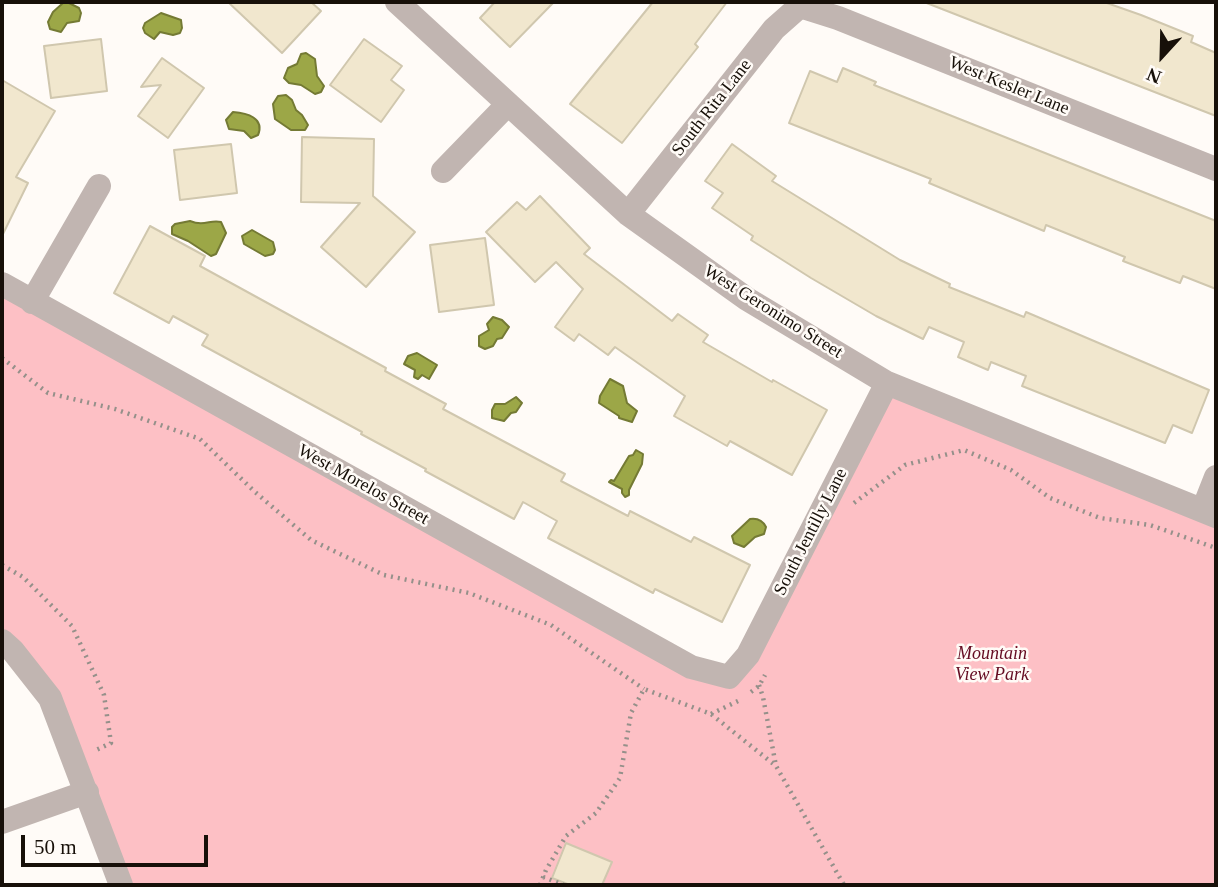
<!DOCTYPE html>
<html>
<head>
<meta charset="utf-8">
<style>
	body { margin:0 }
	#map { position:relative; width:1218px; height:887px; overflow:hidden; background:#fffbf7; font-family:"Times New Roman",serif }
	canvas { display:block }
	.frame { position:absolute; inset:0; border:4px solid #171009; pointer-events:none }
	.north { position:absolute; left:1127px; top:21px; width:70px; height:70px; -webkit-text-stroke:5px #fffbf7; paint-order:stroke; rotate:202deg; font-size:19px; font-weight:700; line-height:28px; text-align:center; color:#171009 }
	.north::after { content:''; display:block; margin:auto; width:24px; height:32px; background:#171009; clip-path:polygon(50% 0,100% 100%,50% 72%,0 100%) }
	.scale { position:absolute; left:21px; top:835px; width:187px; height:32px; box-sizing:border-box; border:4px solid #171009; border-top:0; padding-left:9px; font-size:21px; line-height:24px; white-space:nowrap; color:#171009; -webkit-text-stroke:5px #fffbf7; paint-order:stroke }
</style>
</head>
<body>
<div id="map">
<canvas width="1218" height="887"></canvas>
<div class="frame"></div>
<div class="north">N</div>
<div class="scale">50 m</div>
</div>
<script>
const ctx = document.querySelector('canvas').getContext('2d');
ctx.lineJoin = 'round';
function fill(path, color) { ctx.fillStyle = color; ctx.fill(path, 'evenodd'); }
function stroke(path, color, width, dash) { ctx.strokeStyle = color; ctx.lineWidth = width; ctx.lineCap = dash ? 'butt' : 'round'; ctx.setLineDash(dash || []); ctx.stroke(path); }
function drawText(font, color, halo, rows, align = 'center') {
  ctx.font = font + ' "Times New Roman",serif'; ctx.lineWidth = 5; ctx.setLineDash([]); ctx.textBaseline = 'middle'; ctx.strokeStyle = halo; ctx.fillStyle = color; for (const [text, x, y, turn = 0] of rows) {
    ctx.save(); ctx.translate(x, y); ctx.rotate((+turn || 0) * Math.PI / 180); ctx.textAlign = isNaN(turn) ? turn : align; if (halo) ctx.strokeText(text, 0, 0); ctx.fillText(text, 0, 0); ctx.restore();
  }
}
const green = new Path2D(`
	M2,284L728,677L887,383L1216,516V885H121L50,698L2,641Z`);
const water = new Path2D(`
	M63,3H69L79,8L81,13L79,21L67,23L61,32L50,29L48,22L53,12Z
	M161,13L181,20L182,28L180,33L173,35L160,32L154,39L145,33L143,28L145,23Z
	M306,53L315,59L317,76L324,86L321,92L315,94L301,85L289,83L284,78L288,68L297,64L301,54Z
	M286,95L292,100L296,110L302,115L308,125L305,130H291L275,119L273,104L278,96Z
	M233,112C247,113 265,118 258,135L251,138L244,131L229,129L226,120Z
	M190,221C205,227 210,219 221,222L226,233L216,254L211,256L188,241L172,234V227L175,224Z
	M252,230L273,242L275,250L273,254L265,256L244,244L242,236Z
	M493,317L502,320L509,327L502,338L497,339L493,346L485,349L479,346V336L489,330L487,324Z
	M417,353L437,365L429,379L422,375L418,379L414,377L415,370L404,364L408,356Z
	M610,379L623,386L627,403L637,411L632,422L619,418V416L599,403L600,396Z
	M516,397L522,403L516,412L511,413L504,421L492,418V410L495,404H505Z
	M636,450L643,454L642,464L629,490V495L625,497L622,493V489L609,482L611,480L614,481L629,456L633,455Z
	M750,519C757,518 763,521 766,527L764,534L755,537L744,547L734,543L732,536Z`);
const building = new Path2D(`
	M228,2H311L321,11L282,53Z
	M495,2H554L510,47L480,18Z
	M653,2H727L695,44L698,47L622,143L570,104Z
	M924,2H1104L1141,15L1193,36L1191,42L1216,53V116Z
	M101,39L107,91L51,98L44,46Z
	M364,39L402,66L391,80L404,90L381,122L330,85Z
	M162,58L204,88L168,138L138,116L161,85L141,87Z
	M843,68L876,82L874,85L1216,221V289L1183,276L1180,283L1123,261L1125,257L1046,225L1044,231L929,183L931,179L789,123L810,71L837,82Z
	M2,80L55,111L16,177L28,183L2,236Z
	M302,137L374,139L373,196L415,232L366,287L321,247L360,203L301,202Z
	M231,144L237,193L180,200L174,150Z
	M732,144L776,176L772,181L900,260L950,284L949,287L1024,317L1026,312L1209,390L1192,433L1173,425L1165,443L1022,386L1026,376L991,362L988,370L958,357L964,342L929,327L923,339L876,316L811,278L751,240L753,236L712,208L723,193L705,181Z
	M540,196L590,248L584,254L672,321L678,314L708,335L703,342L772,382L773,380L827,410L792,475L730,441L727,446L674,416L685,396L615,347L608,355L579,334L574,341L555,327L583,289L556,262L535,282L486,232L517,202L526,210Z
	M150,226L205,256L200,266L386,368L385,371L446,404L443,409L565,474L561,481L628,516L630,511L691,542L694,537L750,565L722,622L655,589L653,593L548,538L557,521L523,502L514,519L425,471L426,469L361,434L362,432L202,345L208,335L173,316L169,323L114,293Z
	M485,238L494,305L439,312L430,245Z
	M566,843L612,862L602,885H570L552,878Z`);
const path = new Path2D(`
	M2,358L48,393L115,409L200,439L255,492L311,540L384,575L469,593L551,625L644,689
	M854,503L905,465L964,450L1011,470L1050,498L1100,518L1150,525L1216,548
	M2,565L23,577L72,626L104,695L111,743L94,751
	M759,685L763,697L776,766L844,885
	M751,692L759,686L765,675
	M711,714L738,701
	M543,877L564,885
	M540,885L546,870L566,836L596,813L620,778L631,713L644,689L711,714L776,766`);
const minor = new Path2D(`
	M397,2L628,214L747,299L887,383L1216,516
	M443,171L507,105
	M628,214L774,29L800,6L838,18L1216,169
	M2,284L691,667L729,677L748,655L887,383
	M32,302L99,186
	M1203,510L1216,477
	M2,641L13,651L50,698L121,885
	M2,822L87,792`);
const streetNames = [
	["West Kesler Lane",1009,86,22],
	["South Rita Lane",712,108,-52],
	["West Geronimo Street",773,312,32],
	["West Morelos Street",363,485,29],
	["South Jentilly Lane",811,532,-63]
];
const parkNames = [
	["Mountain",992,654],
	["View Park",992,675]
];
fill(green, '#fdc0c5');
fill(water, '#9ca747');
stroke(water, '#747a34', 2);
fill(building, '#f1e7ce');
stroke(building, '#d0c7ae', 2);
stroke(path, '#95908a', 4.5, [2, 5]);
stroke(minor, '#c1b5b1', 24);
drawText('18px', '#171009', '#fffbf7', streetNames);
drawText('italic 18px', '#650c22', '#fffbf7', parkNames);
</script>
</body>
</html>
